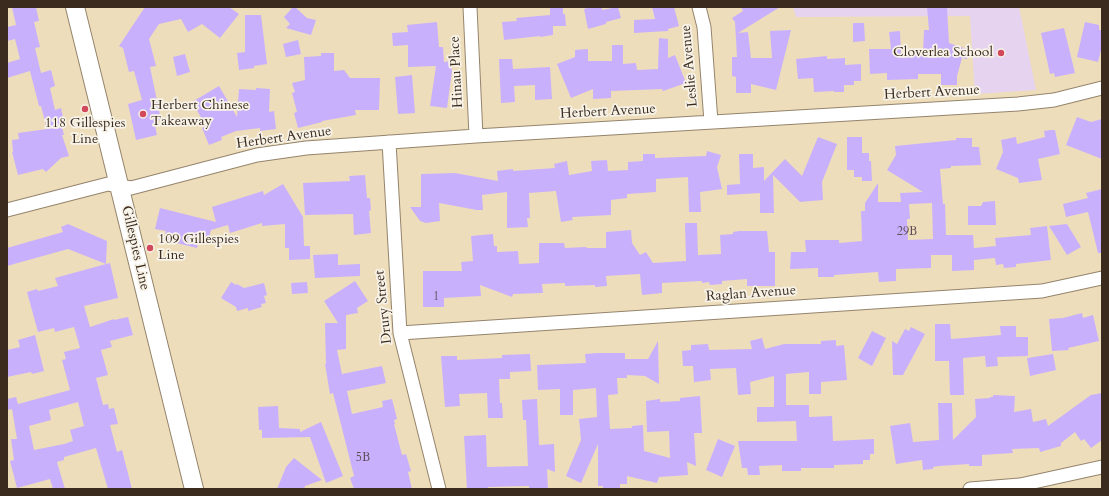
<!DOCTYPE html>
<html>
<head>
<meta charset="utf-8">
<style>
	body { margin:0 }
	#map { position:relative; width:1109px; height:496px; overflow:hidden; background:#edb; font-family:Cardo,serif }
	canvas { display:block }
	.frame { position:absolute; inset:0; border:8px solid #3b2a1e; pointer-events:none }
</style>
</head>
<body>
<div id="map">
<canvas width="1109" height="496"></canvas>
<div class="frame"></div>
</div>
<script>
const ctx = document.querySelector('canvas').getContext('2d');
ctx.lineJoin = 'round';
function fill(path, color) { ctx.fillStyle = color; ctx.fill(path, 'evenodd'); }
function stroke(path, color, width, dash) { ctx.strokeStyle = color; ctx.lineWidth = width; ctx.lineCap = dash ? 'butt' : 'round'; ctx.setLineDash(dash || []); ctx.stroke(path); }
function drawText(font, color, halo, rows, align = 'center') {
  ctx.font = font + ' Cardo,serif'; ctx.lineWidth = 3.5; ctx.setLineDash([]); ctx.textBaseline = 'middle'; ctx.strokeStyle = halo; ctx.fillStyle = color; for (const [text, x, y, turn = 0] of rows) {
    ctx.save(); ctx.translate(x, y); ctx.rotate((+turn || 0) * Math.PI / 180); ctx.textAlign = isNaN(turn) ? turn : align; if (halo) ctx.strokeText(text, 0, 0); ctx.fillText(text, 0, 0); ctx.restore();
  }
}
const built = new Path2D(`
	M793,7H1019L1036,90L975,94L970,16L796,17Z`);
const building = new Path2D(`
	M12,7H36L39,21L34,22L40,47L35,48L41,73L51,70L55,86L50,88L55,110L61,108L65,126L62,127L64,135H62L69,156L61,158L46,172L43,169L18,175L12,152H13L12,140L19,139L18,133L47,129L41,106H39L30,71L7,78V63L20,59L15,39L7,41V27L16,25Z
	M145,7H229L239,14L220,38L202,24L188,32L181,19L159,24L149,39L156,66L150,67L161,120L154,121L157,135L136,140L128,104L142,100L134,71L129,72L123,48L119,46Z
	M293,7H295L307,18L316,20L311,35L286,28L290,24L284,17Z
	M550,7H563V14H565L566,26H553V35L540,37V36L504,40L502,22L517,21L516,18L550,15Z
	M591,7H602V10L618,7L621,18L606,22V24L588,29L584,9Z
	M652,7H674L679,26L668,29V31L634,33V20L655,19Z
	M741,7H780L738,33L748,32L751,58H772L770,31L791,30L776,90L751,84V93H736V77L732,76V57H737L735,22L732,18L743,11Z
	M927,7H947L949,43L970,50L967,59L962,58L957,76V85H941V74H918V79L887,80V73L870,74L869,49H891L889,32L900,31L901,55L923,54L924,30H929Z
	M245,15H261L267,64L254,66V68L239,70L237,53L245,52Z
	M437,22L439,47H443L444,62L451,61L452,71L447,108L430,106L436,66L408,67V45L393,46L392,33L408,32L407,25Z
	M1085,22L1099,25V30H1102V46L1098,62L1077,57Z
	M853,23H864L865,41L853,42Z
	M1064,28L1075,73L1055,77L1054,73L1050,74L1041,33Z
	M659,38L668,39V58L675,55L686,83L663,91L662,89L611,91V98L593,99V89L571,98L557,64L575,57V50L588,49V61H612V45H623V64L636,63L637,70L658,69Z
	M298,40L301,54L286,57L283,44Z
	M321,53H334V71L344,70L350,78H380L379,110H355L356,115L322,121V122L298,128L294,113L297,112L292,93L295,92L292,83L305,80L304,57L321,56Z
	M185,54L190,72L177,76L173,57Z
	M827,56V59L845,58V65L861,64V81H854V85H844V92H834V91L814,92L813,78L798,79L796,59Z
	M499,59H512L513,69L550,67L552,99L535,100V85L514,86L515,102L501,103Z
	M412,75L415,113L398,114L395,77Z
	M219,86L237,117L239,89L256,90V88L270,89L269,112L274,111L276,129L260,131V128L236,131L221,137L222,140L209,145L202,128L206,126L192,102Z
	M1077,117L1091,122L1102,119V159L1066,145Z
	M1050,130H1055L1060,154L1038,159L1042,180L1019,183L1018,178L996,169L1003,152L1001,140L1016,137L1017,144L1045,137L1044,131Z
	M818,137L837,144L822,182L823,200L800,202L773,175L774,213H760V193L727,195V185L740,184L739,154H753V168L764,167V181L785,159L802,176Z
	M847,137H862V153H869V161H871L872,181H862V177H854V170H847Z
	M956,138H972V147H979L981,165L951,166V168L940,169L943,204H945L946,235H973L974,248L996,246L995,238L1031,235L1030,228L1047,226L1051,260L1016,264V267L1004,268L1003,264L996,265L995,258L974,260V270L952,271V255H931V268L896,269V281L879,282L878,272L834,275V277H818V268L790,269L791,252H806L805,240H839V243L862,241L861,211H865V203L878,183V202H901L900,193L923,192L887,170L896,155L895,146L956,140ZM932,203L933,239L908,240L907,219H910L909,204Z
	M707,151L721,155L717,167L722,189L700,192L701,212H689L688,177L656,179V192L627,194V198L611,200V215L572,217L573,220L561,222L556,191L529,193L530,218H527L528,227L507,228V192L482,195L483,210H477L439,203L440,221L426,223L420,221L410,207H421V174L455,173L498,181L497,171L513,169V171L555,168L554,164L567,161L569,175L592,171L591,161L607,160L608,171L628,170V162L643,161V154H655V158L706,156Z
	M365,175L367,198H370L371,210L369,211L371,233L354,235L353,214L305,215L303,183L350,181L349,176Z
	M283,184L303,217L304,246H310V259L289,260V248H285V224L262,226V223L230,233L228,225L211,230L208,241L199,239L197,248L164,240L166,231L155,229L160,208L216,222L212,207L263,191L264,195Z
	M1102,189V253H1098L1088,212L1066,217L1063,204L1088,198L1086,193Z
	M995,201L996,225H968V206H981L983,202Z
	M685,223H697L698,255L721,254L720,235L733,234V232L739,231H767L769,252H775V286H747V279L722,281V284L710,285L709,282L702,283V281L662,283V293L642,295L640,274L606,276L607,286L595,287V285L565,286V283L542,284L543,293L513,294L512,297L480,285L481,296L444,298V307H423V271H462L461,262L473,261L471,236L493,234L494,246H497V252L518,251L519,264L539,263V243H564L565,248L586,247L587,248H606V232L631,230L632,243L640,255L646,252L653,263L686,261Z
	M68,224L107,241L106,264L110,263L118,298L84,306L90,327L114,319V320L128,317L133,335L110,341L112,347L101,350L108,375L96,378L103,405L108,404L109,409L114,408L118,424L110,425L117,452L122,450L132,489H108L96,448L64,457V460L57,462L65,489H53L50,479L17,488L10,461L14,460L11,439H17L12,409L7,410V399L16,397L18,404L70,390L62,360L66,359L64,352L80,348L74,327L55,332L54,328L38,332L27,292L37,289L38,291L58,286L55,278L106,264L68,249L7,266V248L63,232L61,227ZM78,402L84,426L70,430L73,441L64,444L34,450L29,426L51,420L49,410Z
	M1067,224L1081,247L1067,255L1049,226Z
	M338,254V265L360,264V276L315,278L313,255Z
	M355,281L368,301L357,308L358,313L346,315V349L337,350L342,374L382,366L386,383L347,391L352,414L383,407L382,401L392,399L397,419L394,420L395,424H394L402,455L406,454L411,471L408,472L412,489H354L350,478L354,476L333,393L330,394L325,364H326L325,323H338L324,301Z
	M231,282L236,285L237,284L244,288L264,283L267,295L264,296L266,303L261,304L262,307L248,311V308L237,311L236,307L221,298Z
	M307,282L308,293L292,294L291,283Z
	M1082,313L1083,318L1093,315L1099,341L1068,348L1069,350L1052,351L1049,319L1063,318Z
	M935,324H950L951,339L1001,335L1000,326H1016V337H1028V356L997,357L998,366L986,367L985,356L963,358L964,395H950L949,361H935Z
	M911,327L925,334L903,375H893L892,341L897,344L905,329L909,331Z
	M872,331L886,338L872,366L858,358Z
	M35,335L44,371L32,374L31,372L7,377V350L20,347L18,340Z
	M762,338L765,349L784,344H821V341L836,340V346L844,345L847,380L821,382V394H809V372L786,374V405H809V417L832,416L833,441L874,439V454H870V460H863V464L834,465V468H801V471H782V465L759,466L760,475H748L747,468H742L738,441H797L796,421L757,422V407H774V376L750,382L751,394L738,395L736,368L710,369L711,380L694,382L693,366H683L682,351L691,350V345L708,344L709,350L752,349L750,341Z
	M658,341L659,384L645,376L627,375V378H617L618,394L608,395L610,429L632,428V426L643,425L644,451L670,458L669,431L647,432L646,401L660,399V402L680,401V398L700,396L702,433H694L696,466L687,462L688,475L659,477L657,483L627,476V484H620V489H603V486H598V444L581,483L566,476L581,440L579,419L597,417L596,388L573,390V415H560V389L538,390L537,365L586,363L585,354L597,353H625V359H648Z
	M530,354L531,371L510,372V379H499L500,403H502L503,418H488L487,393L459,394L460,406L445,407L441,356H457V360L502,358V355Z
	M1053,354L1056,370L1030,376L1027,358Z
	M1102,393V440L1091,448L1084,439L1081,441L1075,432L1061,443V446L1040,452L1039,448L1012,449L1013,453L982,455V466H969V464L939,466L933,467V469L923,470L922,460L896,464L890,426L910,423L913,442L939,440L938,403H952L953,440L976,417L975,399L990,398V397H993V395L1015,396L1014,412L1031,409L1033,422L1046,419L1048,426L1091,395Z
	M537,399L539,445L554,444L555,472L547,469L548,489H529V486L488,487V489H467L464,436L486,435L487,467L528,466L526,420H523L522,400Z
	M278,406L279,428L300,429V432L321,422L343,476L326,483L310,437L262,438V430H259L258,407Z
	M718,439L735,446L722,477L706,470Z
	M294,458L322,480L305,486L304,489H277L286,467Z`);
const street = new Path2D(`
	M470,7L476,136
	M699,7L704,27L711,122
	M389,142L400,333L439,489
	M7,210L108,184L131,188L257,155L306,148L476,136L1018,104L1054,100L1102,88
	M400,333L1042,291L1102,278
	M970,489L1020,485L1102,467`);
const secondary = new Path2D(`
	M75,7L194,489`);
const markers = [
	[1001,53,4,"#d1495b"],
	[85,109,4,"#d1495b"],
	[143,114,4,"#d1495b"],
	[150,248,4,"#d1495b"]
];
const numberNames = [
	["29B",907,232],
	["1",436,297],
	["5B",363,458]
];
const poiNames = [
	["Cloverlea School",993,53,"right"],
	["Herbert Chinese",151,106],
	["Takeaway",151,122],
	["118 Gillespies",85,124,"center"],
	["Line",85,140,"center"],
	["109 Gillespies",158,240],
	["Line",158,256]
];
const streetNames = [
	["Leslie Avenue",690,66,-95],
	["Hinau Place",457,72,-93],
	["Herbert Avenue",932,93,-3],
	["Herbert Avenue",608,112,-3],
	["Herbert Avenue",284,138,-8],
	["Gillespies Line",135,248,77],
	["Raglan Avenue",751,294,-4],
	["Drury Street",384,307,-96]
];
fill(built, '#e6d3f0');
fill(building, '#c9b0fd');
stroke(street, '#94846c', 15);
stroke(secondary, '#94846c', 20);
stroke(street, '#fff', 13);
stroke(secondary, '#fff', 18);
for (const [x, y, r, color] of markers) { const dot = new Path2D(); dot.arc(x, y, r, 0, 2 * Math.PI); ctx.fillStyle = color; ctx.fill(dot); stroke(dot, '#f7f3e8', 1.5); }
drawText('12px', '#5e4c56', null, numberNames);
drawText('14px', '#3b2a1e', '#f7f3e8', poiNames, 'left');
drawText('14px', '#3b2a1e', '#f7f3e8', streetNames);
</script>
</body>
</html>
